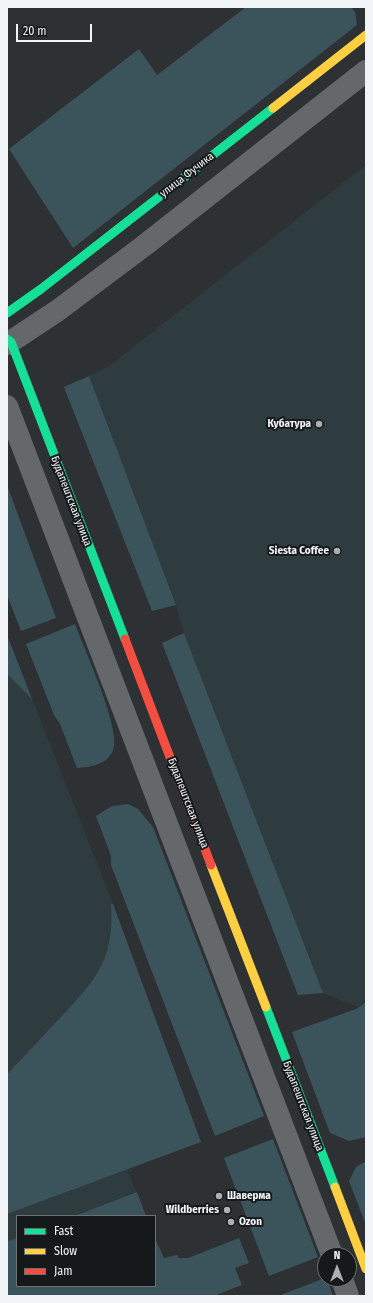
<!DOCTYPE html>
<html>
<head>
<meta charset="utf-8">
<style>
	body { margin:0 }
	#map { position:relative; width:373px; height:1303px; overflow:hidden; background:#2d3133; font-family:"Fira Sans Condensed",sans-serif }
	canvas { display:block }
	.frame { position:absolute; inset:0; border:8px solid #f0f4f6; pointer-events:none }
	.legend { position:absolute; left:16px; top:1215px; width:140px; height:72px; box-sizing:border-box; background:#16191a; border:1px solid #6d7172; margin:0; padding:5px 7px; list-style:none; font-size:12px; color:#f0f4f6 }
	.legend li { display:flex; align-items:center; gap:8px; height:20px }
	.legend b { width:20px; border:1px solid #6d7172 }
	.north { position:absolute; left:317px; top:1247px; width:40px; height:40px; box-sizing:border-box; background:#16191a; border:1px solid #6d7172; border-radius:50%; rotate:0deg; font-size:11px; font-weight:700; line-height:16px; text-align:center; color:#f0f4f6 }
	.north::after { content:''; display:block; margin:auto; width:14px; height:18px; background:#acb0b2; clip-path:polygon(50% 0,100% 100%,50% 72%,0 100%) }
	.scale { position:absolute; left:16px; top:24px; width:76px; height:18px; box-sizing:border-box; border:2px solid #f0f4f6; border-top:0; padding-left:5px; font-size:12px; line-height:14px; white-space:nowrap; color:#f0f4f6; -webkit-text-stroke:3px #16191a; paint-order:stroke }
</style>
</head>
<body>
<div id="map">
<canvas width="373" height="1303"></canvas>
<div class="frame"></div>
<ul class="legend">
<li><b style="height:5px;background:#16e098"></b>Fast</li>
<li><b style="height:5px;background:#ffcf43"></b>Slow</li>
<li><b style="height:5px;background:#f24e42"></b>Jam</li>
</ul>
<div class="north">N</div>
<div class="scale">20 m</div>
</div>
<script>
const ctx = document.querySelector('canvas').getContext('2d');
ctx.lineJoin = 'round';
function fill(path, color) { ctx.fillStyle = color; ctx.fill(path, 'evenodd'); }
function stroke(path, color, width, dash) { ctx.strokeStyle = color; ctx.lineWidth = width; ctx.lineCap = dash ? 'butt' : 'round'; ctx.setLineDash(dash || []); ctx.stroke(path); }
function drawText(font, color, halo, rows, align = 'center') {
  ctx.font = font + ' "Fira Sans Condensed",sans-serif'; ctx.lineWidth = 4; ctx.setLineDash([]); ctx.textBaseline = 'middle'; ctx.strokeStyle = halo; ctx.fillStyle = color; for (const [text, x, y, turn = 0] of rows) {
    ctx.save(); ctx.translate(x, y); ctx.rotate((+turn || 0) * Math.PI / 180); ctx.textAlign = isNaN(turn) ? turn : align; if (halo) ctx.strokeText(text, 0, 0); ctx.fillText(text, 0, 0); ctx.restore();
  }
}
const built = new Path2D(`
	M366,165V1000L358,1007L323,993L184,633L176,605L89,376L109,366Z
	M7,635L113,904L191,1118L127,1169L136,1192L73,1216H17V1237L7,1241Z`);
const green = new Path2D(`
	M246,7H351L355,12L357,25L73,248L9,149L139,49L157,75Z
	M89,376L176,605L152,611L64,387Z
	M7,485L56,618L21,631L7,595Z
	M75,624C84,648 119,725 114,747C110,764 92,767 77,768L60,724L54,715L26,644Z
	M184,633L323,993L298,995L162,643Z
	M7,635L32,699L7,674Z
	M128,804L138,809L153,827L264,1116L215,1136L111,865V856L96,816L112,806Z
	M111,904H113L201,1142L7,1214V1074C24,1056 41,1039 57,1021C94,982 115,961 111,904Z
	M366,1002V1137L349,1141L330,1133L292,1032L356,1009Z
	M273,1139L318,1257L269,1276L224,1158Z
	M366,1161V1225L349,1181L356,1167Z
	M137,1192L146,1216H74Z
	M17,1238V1286H155V1238L164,1258L177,1255L179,1258H188L239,1238L249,1263L235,1268L242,1285L214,1296H7V1241Z
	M325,1278L327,1279L333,1296H278Z`);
const street = new Path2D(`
	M7,344L57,311L145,245L366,71
	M7,406L332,1255
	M342,1279L348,1296`);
const fast = new Path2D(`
	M7,313L41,289L273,108
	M7,339L11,342L125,639
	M266,1007L335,1187`);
const slow = new Path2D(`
	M273,108L366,35
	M211,865L266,1007
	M335,1187L366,1269`);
const jam = new Path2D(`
	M125,639L211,865`);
const markers = [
	[319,424,4,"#acb0b2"],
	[337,551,4,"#acb0b2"],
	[219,1196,4,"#acb0b2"],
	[227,1210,4,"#acb0b2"],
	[231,1222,4,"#acb0b2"]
];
const streetNames = [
	["улица Фучика",187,175,-38],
	["Будапештская улица",71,501,69],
	["Будапештская улица",188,803,69],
	["Будапештская улица",303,1106,69]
];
const poiNames = [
	["Кубатура",311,424],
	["Siesta Coffee",329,551],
	["Шаверма",227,1196,"left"],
	["Wildberries",219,1210],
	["Ozon",239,1222,"left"]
];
fill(built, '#2e3b3f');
fill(green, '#3b535b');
stroke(street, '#65686a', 22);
stroke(fast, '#16e098', 9);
stroke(slow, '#ffcf43', 9);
stroke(jam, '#f24e42', 9);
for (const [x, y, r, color] of markers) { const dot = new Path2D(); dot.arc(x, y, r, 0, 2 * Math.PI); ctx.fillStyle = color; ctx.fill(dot); stroke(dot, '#16191a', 1.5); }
drawText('11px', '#f0f4f6', '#16191a', streetNames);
drawText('bold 11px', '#f0f4f6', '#16191a', poiNames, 'right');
</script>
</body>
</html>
